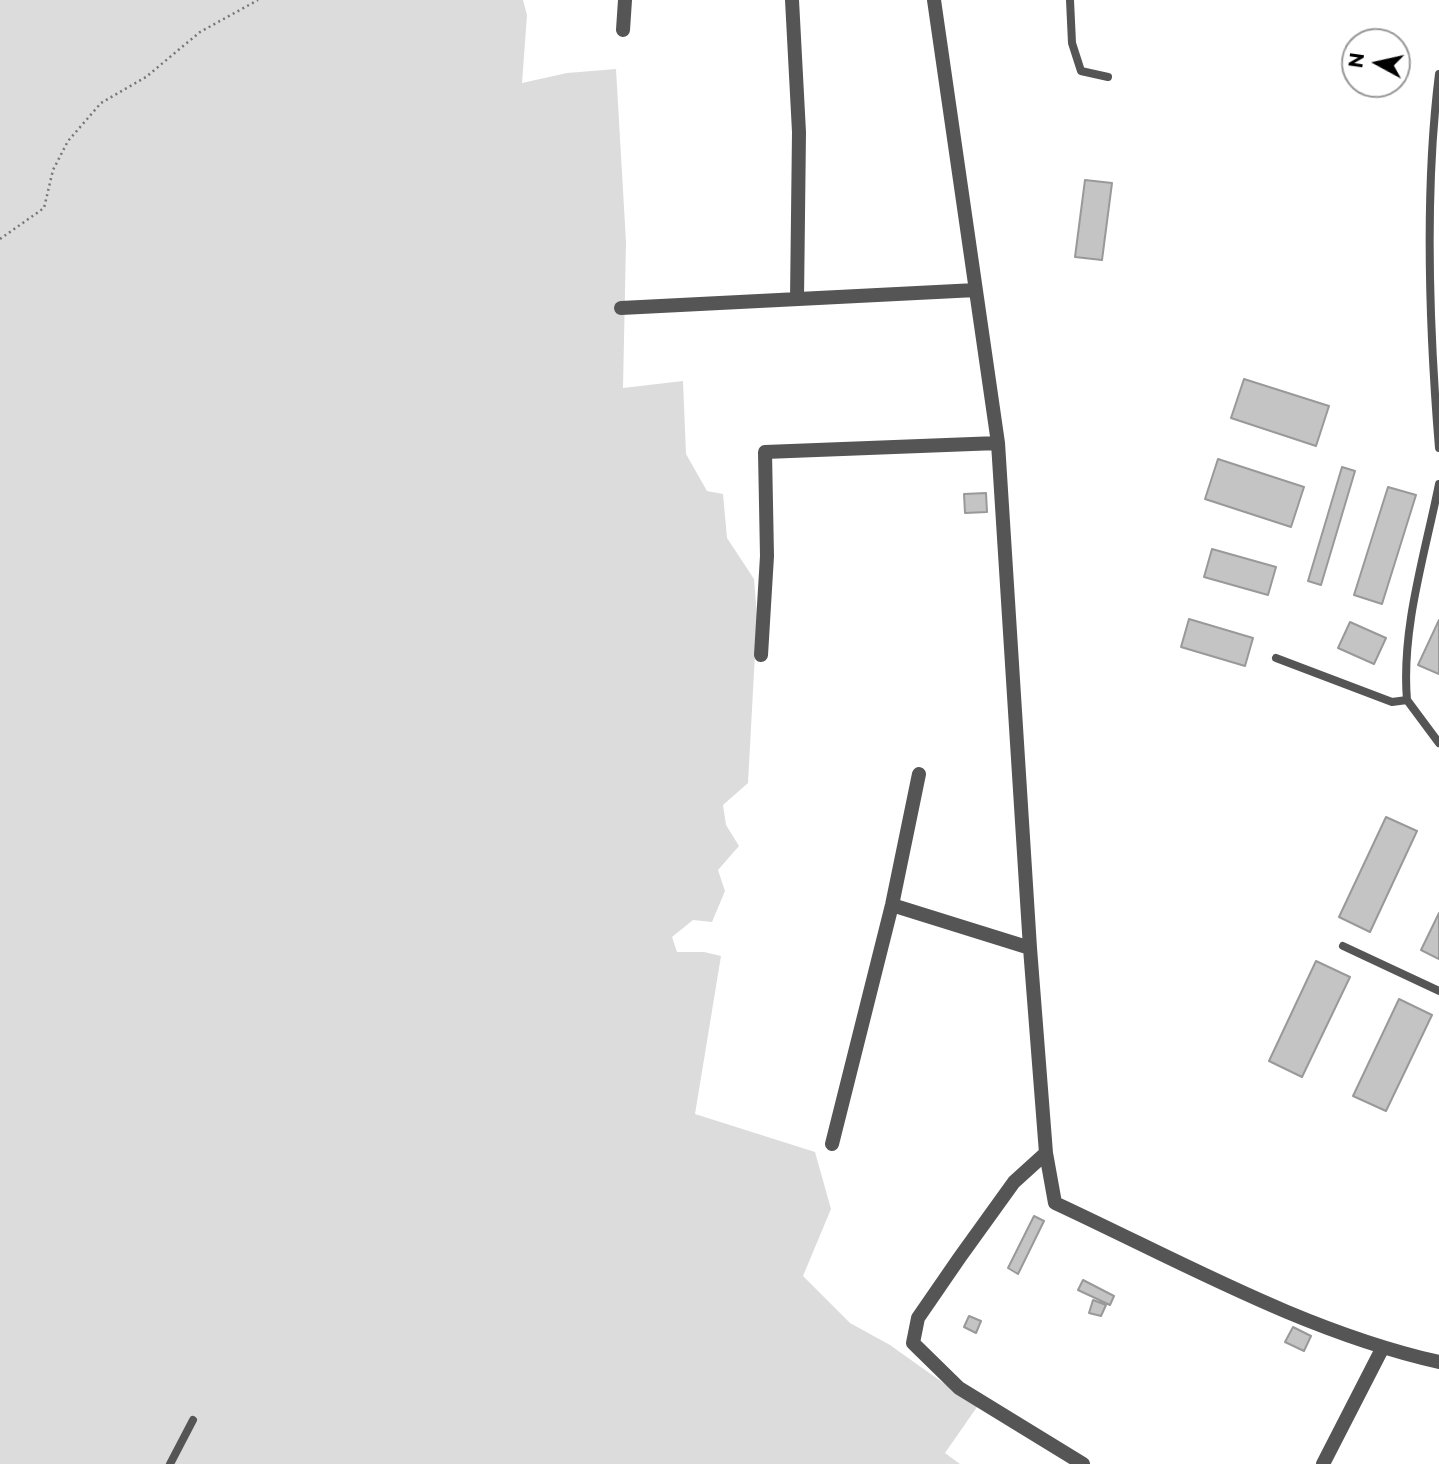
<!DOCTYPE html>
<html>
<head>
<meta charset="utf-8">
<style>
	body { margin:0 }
	#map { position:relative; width:1439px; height:1464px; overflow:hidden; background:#fff; font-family:Montserrat,sans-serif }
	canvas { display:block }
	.north { position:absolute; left:1341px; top:28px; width:70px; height:70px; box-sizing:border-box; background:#fff; border:2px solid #999; border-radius:50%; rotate:278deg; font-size:19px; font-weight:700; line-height:28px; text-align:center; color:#000 }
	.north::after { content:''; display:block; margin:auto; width:24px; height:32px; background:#000; clip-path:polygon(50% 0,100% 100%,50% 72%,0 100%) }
</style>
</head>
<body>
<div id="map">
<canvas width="1439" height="1464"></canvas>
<div class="north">N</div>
</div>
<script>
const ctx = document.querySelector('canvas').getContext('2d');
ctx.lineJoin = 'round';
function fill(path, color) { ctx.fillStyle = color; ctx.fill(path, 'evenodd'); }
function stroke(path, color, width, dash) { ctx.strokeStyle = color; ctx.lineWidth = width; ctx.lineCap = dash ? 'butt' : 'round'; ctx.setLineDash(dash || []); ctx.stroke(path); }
const green = new Path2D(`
	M0,0H523L527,15L522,83L567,73L616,69L626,242L623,388L683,381L686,454L707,491L723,494L727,538L754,579L757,617L748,783L723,805L726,825L739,846L718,870L725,891L712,922L693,920L672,937L677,952H704L721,956L695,1114L815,1152L831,1209L803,1276L850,1323L890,1345L977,1407L945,1453L960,1464H0Z`);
const building = new Path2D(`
	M1085,180L1112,183L1102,260L1075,257Z
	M1244,379L1329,406L1316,446L1231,418Z
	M1218,459L1304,487L1291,527L1205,499Z
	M1342,467L1355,471L1321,585L1308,581Z
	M1388,487L1416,495L1382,604L1354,595Z
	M986,493L987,512L965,513L964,494Z
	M1212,549L1276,567L1268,595L1204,577Z
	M1189,619L1253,638L1245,666L1181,647Z
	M1439,620V674L1418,665Z
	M1350,622L1386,638L1374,664L1338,648Z
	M1386,817L1417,831L1370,932L1339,917Z
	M1439,913V959L1421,950Z
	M1316,961L1350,977L1302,1077L1269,1061Z
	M1399,999L1432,1015L1386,1111L1353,1096Z
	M1034,1216L1044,1221L1018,1274L1008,1268Z
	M1083,1280L1114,1296L1110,1305L1078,1290Z
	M1093,1300L1106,1305L1101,1316L1089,1313Z
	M969,1316L981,1321L976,1333L964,1327Z
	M1293,1327L1311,1336L1304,1351L1285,1342Z`);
const path = new Path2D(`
	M0,239L44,208L53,170L68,141L101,103L146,77L200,32L258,0`);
const lane = new Path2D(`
	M1070,0L1072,43L1081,71L1108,77
	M1439,74C1424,193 1429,327 1439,448
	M1276,658L1392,702L1407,700L1439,743
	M1407,700C1401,629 1425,554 1439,484
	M1343,946L1439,991
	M170,1464L193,1420`);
const street = new Path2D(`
	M792,0L799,132L797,299
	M934,0L998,443L1030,948L1046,1153L1055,1203C1180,1261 1305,1332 1439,1362
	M623,30L625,0
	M621,308L976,290
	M761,655L767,556L765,452L998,443
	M892,905L1030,948
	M832,1144L892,905L919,774
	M1046,1153L1014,1182L960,1257L918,1318L913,1343L959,1388L1083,1464
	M1323,1464L1382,1349`);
fill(green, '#dcdcdc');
fill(building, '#c4c4c4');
stroke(building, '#999', 2);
stroke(path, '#777', 2.5, [2, 3.5]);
stroke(lane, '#555', 8);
stroke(street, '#555', 14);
</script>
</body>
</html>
